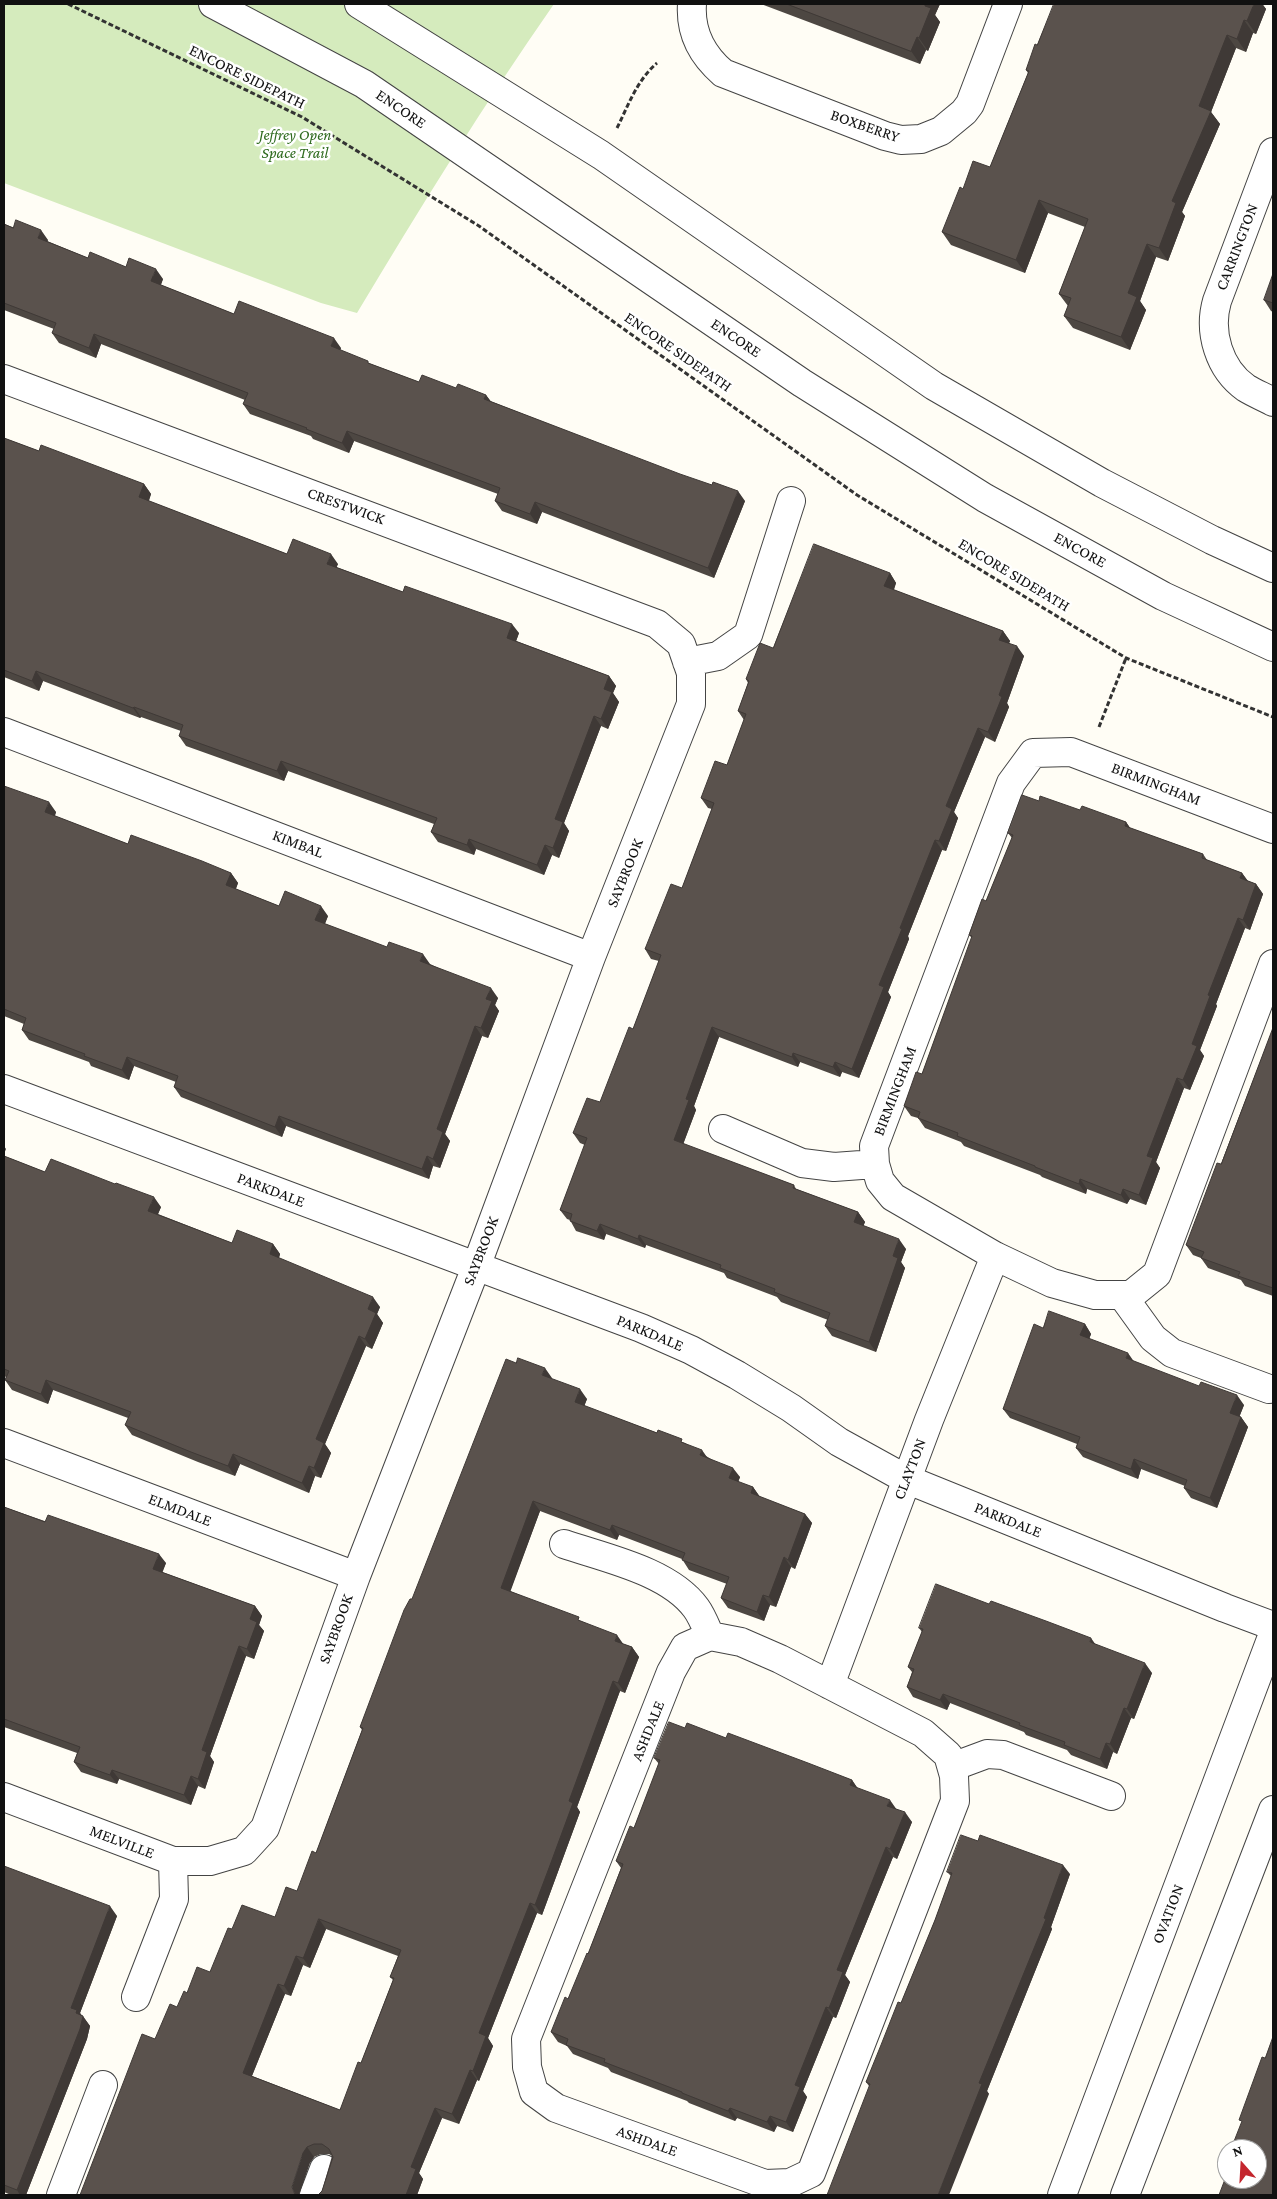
<!DOCTYPE html>
<html>
<head>
<meta charset="utf-8">
<style>
	body { margin:0 }
	#map { position:relative; width:1277px; height:2199px; overflow:hidden; background:#fffdf5; font-family:"Crimson Pro",serif }
	canvas { display:block }
	.frame { position:absolute; inset:0; border:5px solid #111; pointer-events:none }
	.north { position:absolute; left:1217px; top:2139px; width:50px; height:50px; box-sizing:border-box; background:#fff; border:1px solid #a0a0a0; border-radius:50%; rotate:341deg; font-size:14px; font-weight:700; line-height:20px; text-align:center; color:#111 }
	.north::after { content:''; display:block; margin:auto; width:18px; height:22px; background:#c4262e; clip-path:polygon(50% 0,100% 100%,50% 72%,0 100%) }
</style>
</head>
<body>
<div id="map">
<canvas width="1277" height="2199"></canvas>
<div class="frame"></div>
<div class="north">N</div>
</div>
<script>
const ctx = document.querySelector('canvas').getContext('2d');
ctx.lineJoin = 'round';
function fill(path, color) { ctx.fillStyle = color; ctx.fill(path, 'evenodd'); }
function stroke(path, color, width, dash) { ctx.strokeStyle = color; ctx.lineWidth = width; ctx.lineCap = dash ? 'butt' : 'round'; ctx.setLineDash(dash || []); ctx.stroke(path); }
function drawText(font, color, halo, rows, align = 'center') {
  ctx.font = font + ' "Crimson Pro",serif'; ctx.lineWidth = 5; ctx.setLineDash([]); ctx.textBaseline = 'middle'; ctx.strokeStyle = halo; ctx.fillStyle = color; for (const [text, x, y, turn = 0] of rows) {
    ctx.save(); ctx.translate(x, y); ctx.rotate((+turn || 0) * Math.PI / 180); ctx.textAlign = isNaN(turn) ? turn : align; if (halo) ctx.strokeText(text, 0, 0); ctx.fillText(text, 0, 0); ctx.restore();
  }
}
const green = new Path2D(`
	M4,4H554C484,104 420,208 357,313L321,303L4,183Z`);
const path = new Path2D(`
	M68,4L302,117L479,226L857,495L1126,658L1273,717
	M617,128C628,106 637,80 657,63
	M1099,727L1126,658`);
const minor = new Path2D(`
	M213,4L364,84L802,383L985,498L1163,596L1273,647
	M359,4L601,155L934,386L1102,483L1212,540L1273,568
	M692,4C690,32 702,55 723,73L885,136L901,140L921,139L941,131L964,112L970,104L1008,4
	M1273,152L1217,301C1208,332 1219,369 1246,388C1254,393 1264,397 1273,402
	M4,379L657,624L681,644L691,673V704L591,957L476,1267L356,1576L265,1828L244,1851L210,1861H173L4,1797
	M687,662L718,656L748,635L791,501
	M4,732L591,957
	M1273,829L1071,752L1033,753L1011,783L874,1146L875,1164L880,1181L893,1197L995,1256L1052,1283L1095,1295H1131L1157,1274L1273,964
	M4,1089L641,1328L691,1350L737,1375L791,1408L839,1442L906,1479L1225,1608L1273,1626
	M723,1129L802,1163L834,1167L875,1164
	M1122,1295L1153,1338L1172,1353L1269,1389
	M4,1443L356,1576
	M564,1544C605,1558 669,1571 696,1608C702,1616 706,1627 710,1636
	M710,1636L741,1642L780,1659L923,1733L948,1755L954,1776L955,1801L811,2173L790,2183L765,2184L556,2108L534,2092L527,2067L526,2039L671,1672L685,1647Z
	M830,1685L929,1420L995,1256
	M952,1767L987,1754L1003,1755L1111,1796
	M136,1997L174,1899L173,1861
	M61,2195L103,2085
	M314,2195L324,2169
	M1062,2195L1273,1634
	M1125,2195L1273,1810`);
const wall = new Path2D(`
	M761,4H940L935,15L940,22L928,51L926,50L920,64Z
	M1263,5L1266,9L1256,34L1253,33L1246,52L1236,48L1211,112L1220,124L1182,212L1185,216L1168,261L1156,257L1140,301L1146,310L1130,350L1073,328L1064,316L1068,306L1059,294L1085,227L1048,213L1025,273L951,245L942,232L963,189L990,167L1028,73L1026,70L1037,45Z
	M4,224L48,240L47,241L88,258L126,267L163,279L161,285L234,314L341,348L340,350L371,364L419,382L456,388L486,395L490,401L745,501L714,578L542,512L537,524L502,511L495,501L498,494L354,441L349,453L313,439L311,436L250,414L243,404L245,400L101,344L96,358L59,343L52,333L54,329L4,310Z
	M1273,274V312L1271,311L1264,300Z
	M4,438L39,451L144,484L151,494L149,501L287,554L338,564L336,567L403,592L519,633L516,641L609,676L616,686L613,693L619,702L608,729L601,726L564,823L569,831L559,858L552,855L544,875L476,849L474,855L438,842L431,832L434,824L288,771L284,781L186,746L179,736L181,731L141,717L140,718L43,681L39,691L4,677Z
	M890,573L896,583L894,590L1003,631L1010,641L1009,643L1024,656L1007,703L1009,707L995,742L985,737L954,812L958,818L946,851L942,850L908,936L909,939L888,992L891,997L859,1078L842,1072L840,1077L800,1062L798,1067L719,1037L694,1106L696,1110L683,1144L794,1185L796,1189L858,1212L865,1222L863,1226L906,1249L901,1262L905,1268L876,1352L832,1336L825,1326L828,1320L781,1302L777,1297L727,1278L724,1273L646,1245L645,1248L606,1234L604,1240L576,1231L570,1220L567,1219L560,1210L585,1145L580,1143L573,1133L600,1102L633,1029L659,961L651,959L645,949L682,888L712,809L708,808L701,798L727,765L744,720L738,711L748,683L746,679L773,648Z
	M4,786L56,812L55,816L128,844L231,873L238,883L236,889L279,906L328,916L325,924L430,964L498,998L495,1005L499,1011L488,1038L482,1036L445,1134L450,1141L440,1168L433,1166L429,1179L286,1126L282,1137L181,1097L174,1087L176,1082L134,1066L129,1080L91,1066L89,1062L29,1040L22,1030L24,1024L4,1016Z
	M1039,801L1080,810L1126,822L1130,828L1203,854L1207,860L1242,873L1248,881L1256,884L1263,894L1250,930L1245,928L1216,1004L1217,1006L1200,1050L1204,1056L1190,1090L1184,1088L1156,1162L1160,1168L1146,1205L1130,1199L1127,1204L1087,1189L1086,1194L1042,1177L1040,1175L964,1146L961,1142L925,1128L918,1118L911,1116L904,1106L922,1074L972,938L969,935L986,901L1012,838L1008,833Z
	M1273,1028V1296L1245,1286L1241,1280L1208,1268L1201,1258L1193,1255L1186,1245L1221,1164Z
	M4,1156L45,1172L161,1207L158,1214L232,1243L273,1244L280,1254L279,1258L380,1307L377,1314L383,1323L372,1349L366,1346L325,1444L331,1453L321,1478L315,1476L309,1493L240,1464L235,1476L198,1462L132,1435L125,1425L128,1418L53,1390L48,1404L12,1390L5,1380L6,1377L4,1376Z
	M1085,1324L1091,1334L1089,1339L1133,1361L1244,1405L1239,1417H1241L1248,1427L1217,1508L1191,1498L1184,1488L1185,1486L1141,1469L1138,1479L1083,1457L1076,1448L1077,1444L1010,1418L1003,1409L1043,1328Z
	M552,1378V1379L587,1399L584,1406L685,1443L740,1477L738,1482L753,1487L760,1497L805,1514L812,1523L795,1569L791,1567L776,1607L770,1605L764,1621L728,1608L721,1598L727,1584L689,1570L682,1559L619,1535L617,1540L540,1511L510,1591L583,1622L623,1644L632,1647L639,1657L625,1693L620,1691L577,1807L580,1812L542,1915L537,1913L488,2038L493,2046L479,2081L477,2080L459,2124L442,2118L419,2173L423,2179L417,2195H318L322,2191L332,2156L329,2154H321L314,2157L310,2163L155,2039L187,1993L210,1972L232,1929L275,1917L297,1891L316,1853L362,1730L360,1727L412,1599ZM326,1929L398,1956L390,1977L393,1980L361,2063L340,2110L252,2076L285,1994L291,1996L303,1965L310,1968Z
	M4,1507L166,1563L162,1572L255,1606L262,1616L259,1625L264,1631L254,1659L246,1656L210,1756L214,1762L205,1789L198,1786L191,1805L119,1779L117,1784L81,1772L74,1762L77,1753L4,1727Z
	M919,1628L1095,1644L1152,1673L1134,1719L1131,1718L1117,1754L1113,1752L1107,1769L1071,1755L1067,1750L1026,1735L1024,1732L950,1703L947,1710L913,1697L907,1687L912,1672L908,1667L922,1632Z
	M685,1728L726,1738L852,1780L857,1788L896,1809L912,1822L897,1859L893,1857L845,1975L850,1982L836,2018L833,2017L803,2091L807,2097L793,2132L777,2126L774,2132L737,2118L735,2121L689,2103L687,2101L611,2072L608,2068L573,2054L567,2046L558,2042L551,2032L568,1999L588,1954L621,1868L616,1861L634,1828L659,1764L654,1758Z
	M4,1866L117,1916L80,2013L90,2026L87,2039L26,2195H11L4,2192Z
	M947,1872L1070,1874L1051,1927L1052,1929L987,2091L989,2094L869,2086L866,2082L901,2003L935,1920L951,1876Z`);
const shadedWall = new Path2D(`
	M925,4H940L935,15L940,22L928,51L919,38Z
	M1254,4H1264L1263,5L1266,9L1256,34L1247,21Z
	M1244,20L1253,33L1246,52L1237,39Z
	M1227,35L1236,48L1211,112L1220,124L1182,212L1185,216L1168,261L1159,248L1199,106Z
	M917,37L926,50L920,64L911,51Z
	M1039,200L1048,213L1025,273L1016,260Z
	M41,230L48,240L45,248L38,238Z
	M1147,244L1156,257L1140,301L1146,310L1130,350L1121,337L1128,293Z
	M156,269L163,279L158,291L151,281Z
	M94,334L101,344L96,358L89,348Z
	M334,338L341,348L338,356L331,346Z
	M486,395L493,404L484,399Z
	M347,431L354,441L349,453L342,443Z
	M144,484L151,494L146,507L139,497Z
	M738,491L745,501L714,578L708,568Z
	M535,502L542,512L537,524L530,514Z
	M331,554L338,564L334,574L327,564Z
	M890,573L896,583L891,596L884,586Z
	M512,624L519,633L514,647L507,638Z
	M1003,631L1010,641L1006,650L999,640Z
	M1017,646L1024,656L1007,703L1009,707L995,742L988,732L999,695Z
	M36,671L43,681L39,691L32,681Z
	M609,676L616,686L613,693L619,702L608,729L601,719L604,689Z
	M134,707L141,717L140,718L133,708Z
	M594,716L601,726L564,823L569,831L559,858L553,848L555,819Z
	M978,728L985,737L954,812L958,818L946,851L939,841L946,806Z
	M281,761L288,771L284,781L277,771Z
	M49,802L56,812L52,822L45,812Z
	M1126,822L1133,832L1125,826Z
	M469,839L476,849L474,855L467,845Z
	M935,840L942,850L908,936L909,939L888,992L891,997L859,1078L852,1069L879,985L900,928Z
	M545,845L552,855L544,875L537,865Z
	M231,873L238,883L233,895L226,885Z
	M1242,873L1249,883L1240,878Z
	M1256,884L1263,894L1250,930L1243,920Z
	M321,906L328,916L322,930L315,920Z
	M1238,918L1245,928L1216,1004L1217,1006L1200,1050L1204,1056L1190,1090L1183,1080L1192,1044L1208,995Z
	M423,954L430,964L427,971L420,961Z
	M491,988L498,998L495,1005L499,1011L488,1038L481,1028L486,999Z
	M475,1026L482,1036L445,1134L450,1141L440,1168L433,1159L437,1129Z
	M712,1027L719,1037L694,1106L696,1110L681,1150L674,1140L686,1099Z
	M793,1053L800,1062L798,1067L792,1057Z
	M127,1057L134,1066L129,1080L122,1070Z
	M835,1062L842,1072L840,1077L833,1067Z
	M1177,1078L1184,1088L1156,1162L1160,1168L1146,1205L1139,1195L1147,1156Z
	M279,1116L286,1126L282,1137L275,1127Z
	M4,1146L6,1149L4,1154Z
	M427,1156L433,1166L429,1179L422,1169Z
	M1080,1179L1087,1189L1086,1194L1079,1184Z
	M1123,1189L1130,1199L1127,1204L1121,1195Z
	M154,1197L161,1207L155,1221L148,1211Z
	M858,1212L865,1222L861,1232L854,1222Z
	M600,1224L606,1234L604,1240L597,1231Z
	M639,1235L646,1245L645,1248L638,1239Z
	M899,1239L906,1249L901,1262L905,1268L876,1352L869,1342L893,1256Z
	M273,1244L280,1254L277,1264L270,1254Z
	M373,1297L380,1307L377,1314L383,1323L372,1349L365,1339L368,1309Z
	M1085,1324L1091,1334L1087,1345L1080,1335Z
	M359,1336L366,1346L325,1444L331,1453L321,1478L314,1468L316,1439Z
	M1128,1353L1135,1363L1126,1358Z
	M545,1368L552,1378L549,1385L542,1375Z
	M46,1380L53,1390L48,1404L41,1394Z
	M580,1389L587,1399L582,1412L575,1402Z
	M1237,1395L1244,1405L1237,1423L1230,1413Z
	M1241,1417L1248,1427L1217,1508L1210,1498Z
	M702,1450L709,1460L700,1455Z
	M233,1454L240,1464L235,1476L228,1466Z
	M1134,1459L1141,1469L1138,1479L1131,1469Z
	M309,1466L315,1476L309,1493L302,1483Z
	M733,1468L740,1477L736,1488L729,1478Z
	M753,1487L760,1497L751,1493Z
	M533,1501L540,1511L508,1598L501,1588Z
	M805,1514L812,1523L795,1569L788,1560Z
	M612,1525L619,1535L617,1540L610,1530Z
	M159,1554L166,1563L160,1579L153,1569Z
	M784,1557L791,1567L776,1607L769,1597Z
	M763,1595L770,1605L764,1621L757,1612Z
	M255,1606L262,1616L259,1625L264,1631L254,1659L247,1649L250,1619Z
	M617,1635L624,1645L615,1641Z
	M1091,1638L1098,1648L1090,1642Z
	M239,1646L246,1656L210,1756L214,1762L205,1789L198,1779L202,1750Z
	M632,1647L639,1657L625,1693L618,1683Z
	M1145,1663L1152,1673L1134,1719L1127,1709Z
	M613,1681L620,1691L577,1807L580,1812L542,1915L535,1905L569,1801Z
	M943,1694L950,1703L947,1710L940,1700Z
	M1124,1708L1131,1718L1117,1754L1110,1744Z
	M1106,1743L1113,1752L1107,1769L1100,1759Z
	M112,1770L119,1779L117,1784L110,1775Z
	M191,1776L198,1786L191,1805L184,1795Z
	M852,1780L859,1790L850,1785Z
	M890,1800L897,1810L887,1806Z
	M905,1812L912,1822L897,1859L890,1849Z
	M886,1847L893,1857L845,1975L850,1982L836,2018L829,2008L837,1970Z
	M1063,1865L1070,1874L1051,1927L1052,1929L987,2091L989,2094L949,2195H938L979,2083L1044,1918Z
	M530,1903L537,1913L488,2038L493,2046L479,2081L473,2071L479,2033Z
	M110,1906L117,1916L80,2013L83,2018V2016L90,2026L87,2039L26,2195H20L17,2190L71,2008Z
	M319,1919L326,1929L310,1968L303,1958Z
	M296,1956L303,1965L291,1996L284,1986Z
	M278,1984L285,1994L249,2083L243,2073Z
	M826,2007L833,2017L803,2091L807,2097L793,2132L786,2122L795,2085Z
	M470,2070L477,2080L459,2124L452,2114Z
	M435,2108L442,2118L419,2173L423,2179L417,2195H406L411,2167Z
	M730,2108L737,2118L735,2121L728,2111Z
	M770,2116L777,2126L774,2132L767,2122Z
	M307,2147L314,2157L310,2163L299,2195H295L292,2187L303,2153Z`);
const building = new Path2D(`
	M787,4H925V6L931,8L919,38L917,37L911,51Z
	M1054,4H1254L1247,21L1244,20L1237,39L1227,35L1199,106L1211,111L1172,201L1176,203L1159,248L1147,244L1128,293L1137,297L1121,337L1064,316L1071,298L1059,294L1088,219L1039,200L1016,260L942,232L960,187L963,189L973,161L990,167L1029,71L1026,70L1035,44L1037,45Z
	M16,220L41,230L38,238L88,258L90,252L126,267L129,258L156,269L151,281L234,314L239,301L334,338L331,346L368,361V363L419,382L422,375L456,388L458,384L486,395L484,399L680,474L712,485L713,482L738,491L708,568L535,502L530,514L495,501L500,488L347,431L342,443L306,429L307,428L243,404L248,393L94,334L89,348L52,333L56,323L4,303V224L13,228Z
	M1273,274V303L1264,300Z
	M4,438L39,451L41,445L144,484L139,497L287,554L293,539L331,554L327,564L403,592L405,586L512,624L507,638L609,676L604,689L612,692L601,719L594,716L555,819L563,822L553,848L545,845L537,865L469,839L467,845L431,832L437,818L281,761L277,771L179,736L183,725L134,707L133,708L36,671L32,681L4,670Z
	M814,544L890,573L884,586L1003,631L999,640L1017,646L999,695L1002,697L988,732L978,728L946,806L952,809L939,841L935,840L900,928L902,929L879,985L884,987L852,1069L835,1062L833,1067L793,1053L792,1057L712,1027L686,1099L689,1100L674,1140L794,1185L793,1188L858,1212L854,1222L899,1239L893,1256L898,1258L869,1342L825,1326L830,1313L774,1292L775,1289L720,1268L721,1265L639,1235L638,1239L600,1224L597,1231L570,1221L572,1214L560,1210L587,1138L573,1133L587,1098L600,1102L629,1027L633,1029L661,955L645,949L671,884L682,888L714,803L701,798L715,761L727,765L746,714L738,711L749,681L746,679L760,643L773,648Z
	M4,786L49,802L45,812L128,844L131,835L202,861L231,873L226,885L279,906L285,891L321,906L315,920L387,947L389,942L423,954L420,961L491,988L486,999L492,1001L481,1028L475,1026L437,1129L443,1132L433,1159L427,1156L422,1169L279,1116L275,1127L174,1087L178,1076L127,1057L122,1070L84,1056L85,1054L22,1030L26,1018L4,1009Z
	M1022,795L1039,801L1040,796L1080,810L1082,806L1126,822L1125,826L1203,854L1202,858L1242,873L1240,878L1256,884L1243,920L1238,918L1208,995L1210,996L1192,1044L1197,1046L1183,1080L1177,1078L1147,1156L1153,1158L1139,1195L1123,1189L1121,1195L1080,1179L1079,1184L1035,1167V1166L957,1136L958,1133L918,1118L920,1112L904,1106L916,1072L922,1074L972,936L969,935L982,899L986,901L1013,835L1008,833Z
	M1273,1028V1288L1238,1276L1240,1272L1201,1258L1204,1252L1186,1245L1217,1163L1221,1164Z
	M4,1156L45,1172L51,1159L115,1184L116,1183L154,1197L148,1211L232,1243L237,1230L273,1244L270,1254L373,1297L368,1309L376,1313L365,1339L359,1336L316,1439L324,1443L314,1468L309,1466L302,1483L233,1454L228,1466L191,1452L125,1425L131,1412L46,1380L41,1394L5,1380L9,1371L4,1369Z
	M1049,1311L1085,1324L1080,1335L1128,1353L1126,1358L1199,1386L1201,1382L1237,1395L1230,1413L1241,1417L1210,1498L1184,1488L1187,1480L1134,1459L1131,1469L1076,1448L1080,1437L1003,1409L1034,1324L1043,1328Z
	M518,1358L545,1368L542,1375L580,1389L575,1402L657,1433L658,1430L682,1439L681,1442L702,1450L700,1455L733,1468L729,1478L753,1487L751,1493L805,1514L788,1560L784,1557L769,1597L763,1595L757,1612L721,1598L729,1577L682,1560L685,1553L612,1525L610,1530L533,1501L501,1588L579,1617L578,1620L617,1635L615,1641L632,1647L618,1683L613,1681L569,1801L573,1803L549,1868L535,1905L530,1903L479,2033L486,2036L473,2071L470,2070L452,2114L435,2108L411,2167L416,2169L406,2195H318L322,2191L333,2157L329,2149L322,2144H314L307,2147L303,2153L292,2187L295,2195H80L142,2034L155,2039L170,2004L177,2007L184,1991L187,1993L197,1967L210,1972L228,1928L232,1929L242,1905L275,1917L286,1887L297,1891L312,1851L316,1853L363,1728L360,1727L404,1610L410,1599H412L506,1359L516,1363ZM319,1919L401,1950L390,1977L394,1978L361,2063L358,2062L340,2110L243,2073L278,1984L284,1986L296,1956L303,1958Z
	M4,1507L45,1522L48,1515L159,1554L153,1569L255,1606L250,1619L257,1622L247,1649L239,1646L202,1750L207,1752L198,1779L191,1776L184,1795L112,1770L110,1775L74,1762L80,1747L4,1719Z
	M936,1584L989,1604L991,1601L1046,1621L1091,1638L1090,1642L1145,1663L1127,1709L1124,1708L1110,1744L1106,1743L1100,1759L1064,1745L1065,1742L1019,1725L1020,1723L943,1694L940,1700L907,1687L914,1669L908,1667L923,1629L919,1628Z
	M669,1722L685,1728L687,1723L726,1738L728,1733L808,1763L852,1780L850,1785L890,1800L887,1806L905,1812L890,1849L886,1847L837,1970L843,1972L829,2008L826,2007L795,2085L800,2087L786,2122L770,2116L767,2122L730,2108L728,2111L682,2093V2092L604,2062L605,2059L566,2045L568,2039L551,2032L565,1997L568,1999L587,1953L588,1954L623,1864L616,1861L630,1826L634,1828L660,1760L654,1758Z
	M961,1835L978,1841L980,1835L1063,1865L1044,1918L1046,1919L979,2083L982,2084L938,2195H827L870,2084L866,2082L881,2045L898,2002L901,2003L935,1920L952,1873L947,1872Z
	M4,1866L110,1906L71,2008L77,2010L76,2013L83,2016L80,2029L17,2190L4,2185Z
	M1273,2037V2195H1219L1227,2174V2179H1257V2149H1231L1242,2121L1239,2120L1262,2057L1265,2058Z`);
const streetNames = [
	["ENCORE SIDEPATH",247,77,26],
	["ENCORE",401,109,34],
	["BOXBERRY",865,126,19],
	["CARRINGTON",1237,247,-69],
	["ENCORE",736,338,34],
	["ENCORE SIDEPATH",678,352,35],
	["CRESTWICK",346,506,20],
	["ENCORE",1080,550,29],
	["ENCORE SIDEPATH",1014,575,31],
	["BIRMINGHAM",1156,784,21],
	["KIMBAL",298,844,21],
	["SAYBROOK",625,873,-68],
	["BIRMINGHAM",895,1091,-69],
	["PARKDALE",271,1190,21],
	["SAYBROOK",481,1251,-69],
	["PARKDALE",650,1333,23],
	["CLAYTON",910,1469,-69],
	["ELMDALE",180,1510,21],
	["PARKDALE",1008,1520,22],
	["SAYBROOK",336,1629,-70],
	["ASHDALE",648,1731,-68],
	["MELVILLE",122,1842,21],
	["OVATION",1168,1914,-69],
	["ASHDALE",647,2141,20]
];
const parkNames = [
	["Jeffrey Open",295,135],
	["Space Trail",295,153]
];
fill(green, '#d5ebbd');
stroke(minor, '#444', 30);
stroke(path, '#333', 3, [5, 2.5]);
stroke(minor, '#fff', 28);
fill(wall, '#4d4742');
fill(shadedWall, '#3f3936');
fill(building, '#5a524d');
stroke(building, '#3f3936', 1);
drawText('16px', '#111', '#fff', streetNames);
drawText('italic 16px', '#2f6b1f', '#fff', parkNames);
</script>
</body>
</html>
